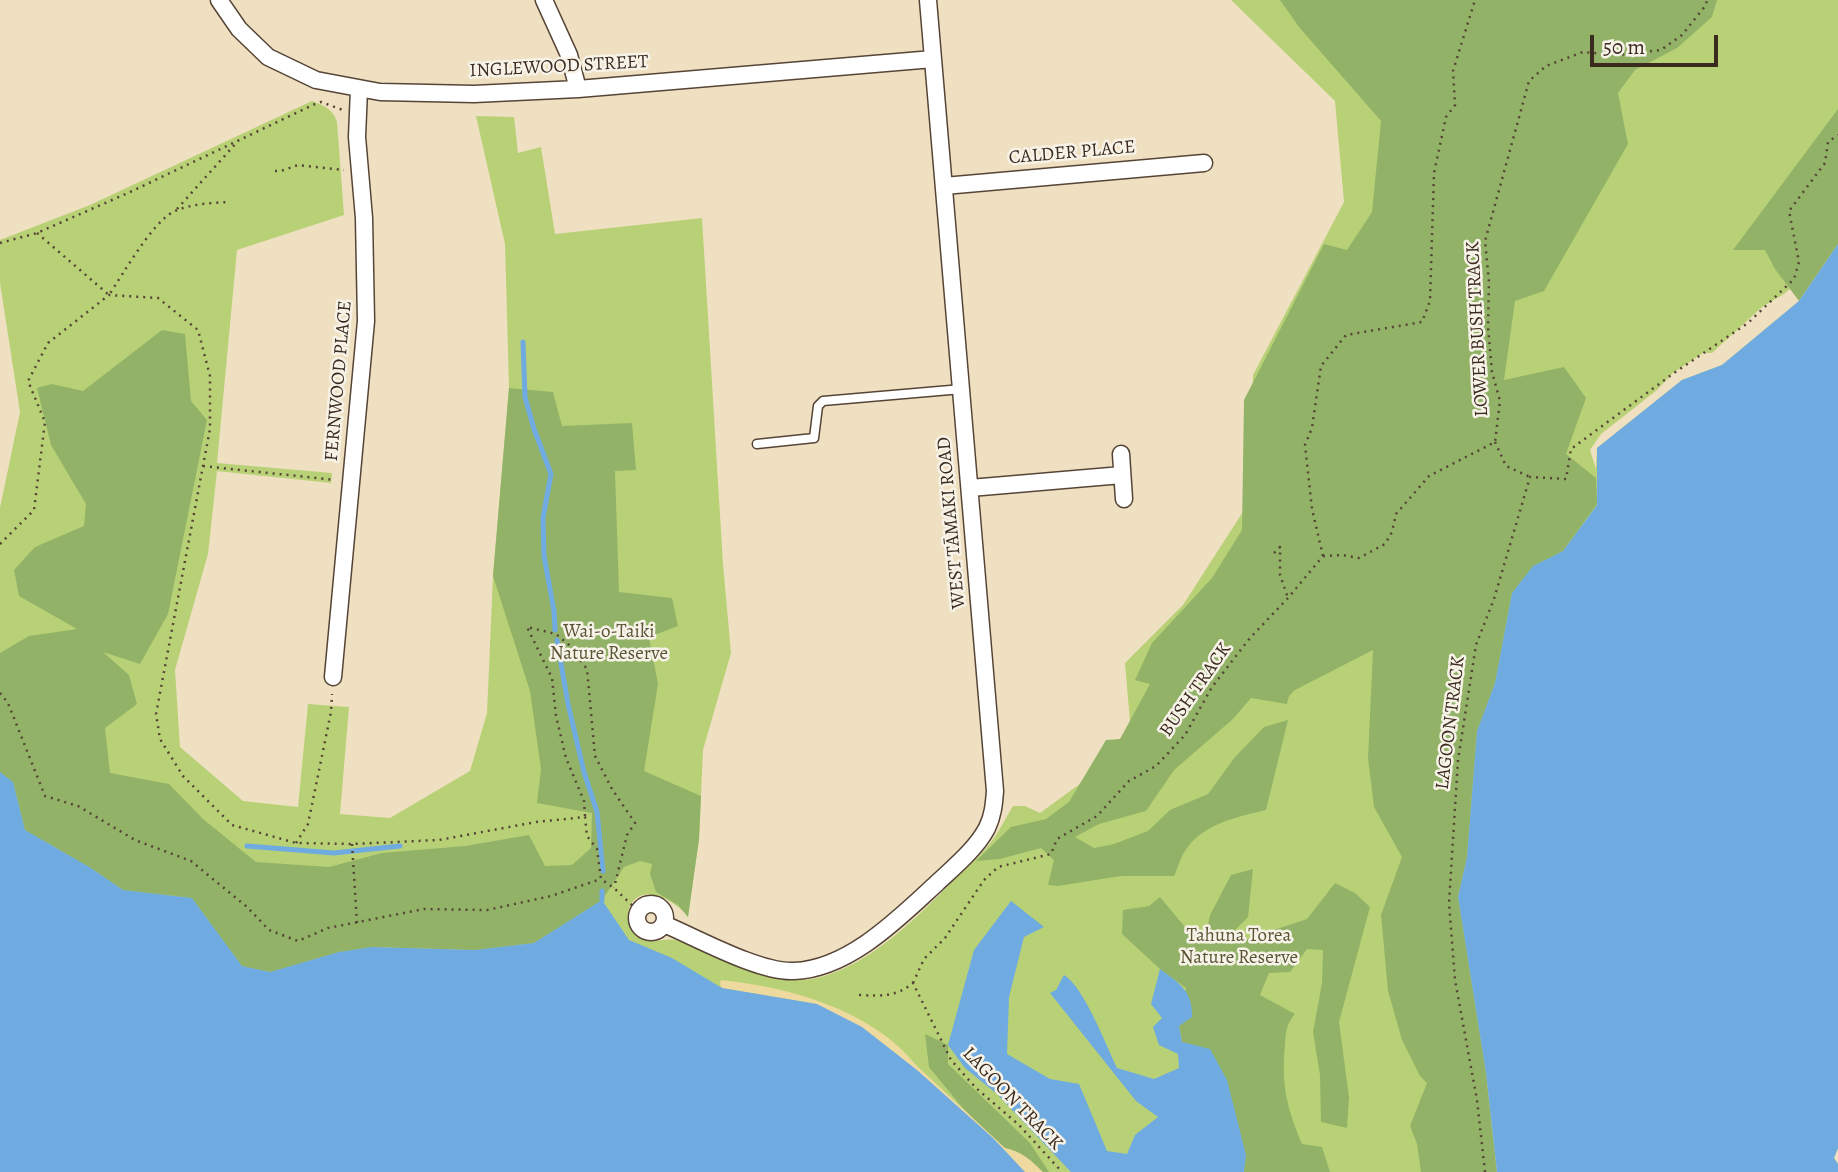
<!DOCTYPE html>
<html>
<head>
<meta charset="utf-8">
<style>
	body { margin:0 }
	#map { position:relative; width:1838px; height:1172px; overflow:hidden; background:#efe0c1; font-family:Alegreya,serif }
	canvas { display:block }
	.scale { position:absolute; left:1590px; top:35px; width:128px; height:32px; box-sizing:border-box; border:4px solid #3b2a1e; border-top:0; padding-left:9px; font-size:21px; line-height:24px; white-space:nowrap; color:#3b2a1e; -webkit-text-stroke:5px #f7f3e8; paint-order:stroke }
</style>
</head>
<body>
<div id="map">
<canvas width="1838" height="1172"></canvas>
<div class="scale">50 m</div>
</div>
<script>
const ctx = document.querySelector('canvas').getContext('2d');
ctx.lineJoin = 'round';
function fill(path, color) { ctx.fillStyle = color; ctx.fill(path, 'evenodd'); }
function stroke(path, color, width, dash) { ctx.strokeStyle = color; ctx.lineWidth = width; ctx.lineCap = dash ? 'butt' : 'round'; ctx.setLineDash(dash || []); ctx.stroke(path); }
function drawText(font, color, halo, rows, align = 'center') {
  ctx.font = font + ' Alegreya,serif'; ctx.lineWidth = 5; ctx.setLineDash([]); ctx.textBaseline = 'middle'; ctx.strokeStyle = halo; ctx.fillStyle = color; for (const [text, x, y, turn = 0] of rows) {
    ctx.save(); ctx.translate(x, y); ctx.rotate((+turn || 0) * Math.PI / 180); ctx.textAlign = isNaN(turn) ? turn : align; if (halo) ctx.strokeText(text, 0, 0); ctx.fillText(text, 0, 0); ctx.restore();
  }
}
const green = new Path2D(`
	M1231,0H1838V227L1799,281L1784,294L1762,307L1712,353H1703L1673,373L1657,390L1601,434L1590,450L1596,469L1597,448L1682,380L1722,365L1799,301L1838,244V1148L1834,1158L1838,1164V1172H1497L1486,1073L1494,1172H0V508L20,412L0,283V240L90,205L312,101C325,106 333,109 337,122L344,215L237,250L217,463L332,473L331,483L217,471L208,554L175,670L180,747L243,801L298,807L308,704L349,707L340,814L390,818L470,771L487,713L493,576L509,388L505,244L476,116L514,117L518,153L541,147L555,234L702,218L723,564L731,653L703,750L699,839L688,917C679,904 649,885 634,900C624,910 627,930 638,937C652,946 665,936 679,941C727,957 767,991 821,977C872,963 917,917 953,881C967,867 983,854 994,838C1001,828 1006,817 1013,806H1025L1040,813L1132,746L1125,663L1183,605L1248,504L1253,375L1344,202L1335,101Z`);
const forest = new Path2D(`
	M1280,0H1717L1712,17L1677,48L1635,70L1618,93L1628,144L1544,291L1515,301L1504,380L1564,367L1586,398L1566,454L1596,478L1597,504L1563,551L1533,566L1512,593L1495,683L1477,731L1467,857L1458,897L1486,1073L1497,1172H1421L1417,1144L1410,1126L1427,1083L1420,1076L1402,1040L1388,991L1381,915L1402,857L1374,807L1368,758L1373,650L1295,690L1289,696L1287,704L1251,698L1233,719L1174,770L1146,811L1099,824L1075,837L1094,848L1114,844L1148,831L1170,810L1208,794L1235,757L1264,727L1288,720L1266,810C1237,817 1202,824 1185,851C1180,858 1178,868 1174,876H1121L1058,886L1048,885L1054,860L1041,848L1000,859L976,861L1011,827L1046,819L1069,802L1106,740L1120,739L1150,684L1135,680L1152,643L1212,578L1242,530L1244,400L1324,244L1347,250L1372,212L1381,121L1299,27Z
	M1838,109V244L1799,301L1775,269L1765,250H1733Z
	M162,330L185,334L191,401L207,420L168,614L140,664L103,652L129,675L137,704L105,728L110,773L169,784L203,819L256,862L329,867L382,853L465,846L529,835L545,866L572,865L591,848L592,813L537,803L541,769L530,691L493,576L509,388L553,392L562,426L632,423L636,470L615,471L619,592L672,598L678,626L649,637L658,684L644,771L701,796L699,839L688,917L678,905L656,892L650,874L652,864L640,861L624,867L602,900L534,943L475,950L372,947L339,952L270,972L242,966L192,898L123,890L91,868L25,830L13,782L0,772V653L29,636L77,629L19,596L14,570L35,547L84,526L86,504L51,445L37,388L52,384L83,391Z
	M1253,869L1248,917L1227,938L1238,942L1307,919L1335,883L1355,893L1370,907L1339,1022L1349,1097L1347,1128L1321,1122L1320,1075L1313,1032L1322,983L1323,950L1307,949L1290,972L1269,973L1260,995L1295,1014C1286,1024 1286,1032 1285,1045C1281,1085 1287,1108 1302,1144L1322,1147L1330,1172H1244L1246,1155L1182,1042L1179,1026L1186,988L1160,969L1122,934L1123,910L1149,906L1160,897L1190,933L1207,929L1210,915L1231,875Z
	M925,1034L948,1045V1064L1030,1143L1049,1172H1025L961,1106L929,1067Z`);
const sand = new Path2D(`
	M721,980C790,987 872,1010 917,1066L1005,1148C1021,1151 1032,1161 1043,1172H1024L817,1004L722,988L720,984Z`);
const water = new Path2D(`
	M1838,244V1148L1834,1158L1838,1164V1172H1497L1486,1073L1458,897L1467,857L1477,731L1495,683L1512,593L1533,566L1563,551L1597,505V448L1682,380L1722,365L1799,301Z
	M0,772L13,782L25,830L91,868L123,890L192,898L242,966L270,972L339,952L372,947L475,950L534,943L602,900L629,940L672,958L722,988L817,1004L862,1027L917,1070L993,1138L1025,1172H0Z
	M1011,901L1044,927L1024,937L1009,997L1007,1054L1050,1079L1079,1084L1107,1151L1127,1154L1135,1135L1158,1117L1136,1101L1050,993L1056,990L1064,975C1084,987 1106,1045 1117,1068L1154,1079L1179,1068L1178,1054L1159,1045L1153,1027L1162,1018L1151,1004L1160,969C1179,983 1193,991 1192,1017L1179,1026L1182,1042L1210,1049L1227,1080L1246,1155L1244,1172H1071L997,1094L965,1068L948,1045L974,950Z`);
const stream = new Path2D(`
	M523,342L525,397L534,429L551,474L543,518L544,556L554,611L555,630
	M557,640L568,704L584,772L597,812L603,871
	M247,846L334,853L400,846
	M602,900V891`);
const path = new Path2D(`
	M275,171H281L298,165L344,170
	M177,209L238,141
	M37,233L109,295C123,274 152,223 173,212C189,204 211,203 228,202
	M0,243L37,233L128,193L315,104L321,102L343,110
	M1495,442L1506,466L1530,477
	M203,466L335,480
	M0,544L34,510L45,422L28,381L48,343L109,295L158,298L198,330L210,376V429L156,714L160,739L183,776L232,825L296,843L352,844L439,840L536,822L585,817L587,836L597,849L601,879L614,888L638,911
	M1274,553L1280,547V575L1288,598
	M1323,556L1342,555L1359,558L1385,544L1392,532L1396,514L1429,476L1495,442L1500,401L1492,372L1488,327L1489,282L1485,241L1529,81L1546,66L1583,52L1617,55L1661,50L1682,35L1706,5L1707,0
	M1323,556L1312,509L1305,445L1312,428L1321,366L1346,335L1422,322L1430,301L1434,173L1446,117L1455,105L1453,71L1475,0
	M0,693L8,703L45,796L78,806L135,840L191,861L247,907L269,930L298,941L328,928L424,909L487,910L551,896L601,879
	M585,816L584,801L566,758L556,716L552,678L527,627L556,634L569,645L587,669L595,756L612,789L635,823L627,835L614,888
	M296,843L308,824L331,712L332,694
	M352,844L357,923
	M913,983L924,959L945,938L984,880L998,867L1051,854L1057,839L1097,816L1129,781L1156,766L1185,735L1212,687L1250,638L1288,598L1323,556
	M859,995C881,996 896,997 913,983L951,1060L976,1088L1019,1125L1062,1172
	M1485,1172L1477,1100L1455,980L1449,903L1458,760L1476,645L1494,599L1530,477L1566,479L1571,449L1674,373L1748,323L1794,279L1799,262L1789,211L1825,163L1828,142L1838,135`);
const service = new Path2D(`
	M757,444L814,438L818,406L823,401L962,389`);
const minor = new Path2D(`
	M219,0L239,29L268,57L316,80L380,92L474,94L578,89L933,59
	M544,0L569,55L578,89
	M944,186L1204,163
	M1121,454L1124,499
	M970,488L1122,475
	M333,677L366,321L364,218L357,137L359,89
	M637 918a14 14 0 1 1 28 0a14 14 0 1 1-28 0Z
	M664,924C697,938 760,973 794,971C849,969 899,918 937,883C954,867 976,849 987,828C993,816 994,804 995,791L928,0`);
const streetNames = [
	["INGLEWOOD STREET",559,67,-3],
	["CALDER PLACE",1072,153,-5],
	["LOWER BUSH TRACK",1478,329,-93],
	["FERNWOOD PLACE",339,381,-85],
	["WEST TĀMAKI ROAD",952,523,-95],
	["BUSH TRACK",1196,690,-55],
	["LAGOON TRACK",1451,723,-83],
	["LAGOON TRACK",1012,1099,46]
];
const parkNames = [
	["Wai-o-Taiki",609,632],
	["Nature Reserve",609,654],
	["Tahuna Torea",1239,936],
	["Nature Reserve",1239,958]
];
fill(green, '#b8d176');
fill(forest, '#92b367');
fill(sand, '#eeda9e');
fill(water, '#6fabe0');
stroke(stream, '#6fabe0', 5);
stroke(service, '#564536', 11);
stroke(minor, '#564536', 19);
stroke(path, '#564536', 2.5, [2, 5]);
stroke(service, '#fff', 8);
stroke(minor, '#fff', 16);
drawText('19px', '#3b2a1e', '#f7f3e8', streetNames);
drawText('19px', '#5a5434', '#f7f3e8', parkNames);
</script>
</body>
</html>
